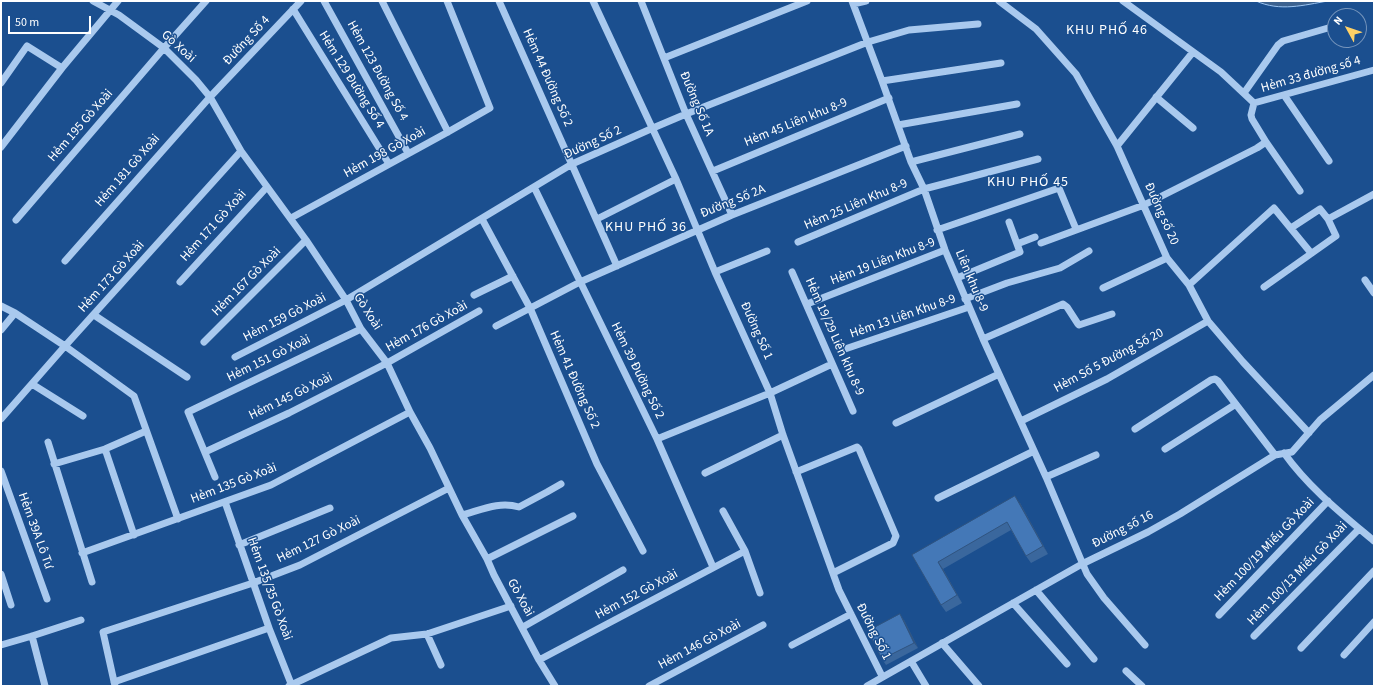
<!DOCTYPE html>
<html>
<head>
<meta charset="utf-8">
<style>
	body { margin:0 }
	#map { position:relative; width:1375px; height:687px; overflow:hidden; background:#1b4f8f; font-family:"Source Sans 3",sans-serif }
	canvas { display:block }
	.frame { position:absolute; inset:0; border:2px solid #fff; pointer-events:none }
	.north { position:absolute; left:1327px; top:8px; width:40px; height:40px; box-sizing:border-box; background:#1b4f8f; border:1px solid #7695bc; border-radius:50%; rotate:310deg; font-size:11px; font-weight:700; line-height:16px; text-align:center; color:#fff }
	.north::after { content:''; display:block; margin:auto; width:14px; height:18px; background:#ffd166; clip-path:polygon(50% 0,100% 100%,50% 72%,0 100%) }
	.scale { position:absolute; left:8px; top:16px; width:83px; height:18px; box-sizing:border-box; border:2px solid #fff; border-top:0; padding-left:5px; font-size:12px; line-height:14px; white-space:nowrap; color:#fff; -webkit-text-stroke:3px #1b4f8f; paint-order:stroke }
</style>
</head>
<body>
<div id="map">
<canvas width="1375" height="687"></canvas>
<div class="frame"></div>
<div class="north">N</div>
<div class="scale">50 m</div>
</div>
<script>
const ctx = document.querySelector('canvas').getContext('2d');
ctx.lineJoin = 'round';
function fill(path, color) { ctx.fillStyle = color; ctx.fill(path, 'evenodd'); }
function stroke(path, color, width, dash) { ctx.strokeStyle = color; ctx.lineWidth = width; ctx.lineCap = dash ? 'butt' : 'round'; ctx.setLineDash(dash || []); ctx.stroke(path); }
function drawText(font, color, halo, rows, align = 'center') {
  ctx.font = font + ' "Source Sans 3",sans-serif'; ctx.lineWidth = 3; ctx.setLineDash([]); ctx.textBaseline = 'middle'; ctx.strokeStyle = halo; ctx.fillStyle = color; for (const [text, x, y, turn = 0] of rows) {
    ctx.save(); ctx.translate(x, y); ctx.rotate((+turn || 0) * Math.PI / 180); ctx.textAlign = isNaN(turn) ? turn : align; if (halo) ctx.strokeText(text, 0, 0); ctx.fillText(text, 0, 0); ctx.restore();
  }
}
const water = new Path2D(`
	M1256,1H1328C1304,5 1280,12 1256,1Z`);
const minor = new Path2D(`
	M93,1L119,15L164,48L196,80L210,97L241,151L306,240L346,300L361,329L387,363L410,412L430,448L462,515L487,559L494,575L539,660L555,686
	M324,1L408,153
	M382,1L448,132
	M499,1L617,266
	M593,1L676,179L715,272L770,393L783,435L839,590L882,676
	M641,1L686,114L732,215
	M852,1L882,81L911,162L924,189L945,250L983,339L1046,477L1087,574L1104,598L1145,645
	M999,1L1036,29L1076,74L1117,146L1167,258L1189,285L1208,321L1243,362L1309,433
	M1123,1L1221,72L1254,103
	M853,4L866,1
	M293,9L389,164
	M664,58L807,1
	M882,81L1001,63
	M1,83L27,46L62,68
	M1244,93L1278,45L1283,41L1328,28
	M1284,95L1329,161
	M1156,97L1193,128
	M1254,103L1374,70
	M898,125L1017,104
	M1266,142L1300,191
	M1117,146L1193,52
	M1,147L62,68L118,1
	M911,162L1020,134
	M713,171L889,98
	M534,187L657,439L713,567
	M291,218L448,132L490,108L447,1
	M482,219L530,308L597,464L643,551
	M597,219L676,179
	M1328,219L1374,194
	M16,220L164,48L206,1
	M937,230L1059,188L1076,229
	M798,242L924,189L1038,159
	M1041,243L1144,205L1257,148L1266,142L1252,119L1251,115L1254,103
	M1017,244L1035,237
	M65,261L210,97L301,1
	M715,272L767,251
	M792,272L853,411
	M957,278L1020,252L1009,222
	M1365,280L1374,293
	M180,282L267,187
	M1189,285L1274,208L1311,253
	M1264,287L1336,236L1328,219L1320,209L1291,228
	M1103,288L1167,258
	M474,295L513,276
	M965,299L1007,283L1060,268L1089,251
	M807,304L945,250
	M1,306L15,313L65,346L134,396L178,519
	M94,315L187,377
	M496,326L580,282L732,215L906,146
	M1,330L15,313
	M983,339L1063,304L1067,307L1078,324L1079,325L1112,314
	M204,342L306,240
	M845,349L969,307
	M235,357L346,300L572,164L653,128L686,114L868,42L909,30L978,24
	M32,384L83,416
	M1,419L65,346L241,151
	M1021,421L1107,379L1208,321
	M896,423L999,374
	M1135,429L1211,380L1215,379L1218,381L1275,455
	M657,439L770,393L832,364
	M48,442L92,582
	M105,449L134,535
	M1165,449L1236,404
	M205,452L289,413L387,363L479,311
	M1284,453C1309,488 1342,514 1374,541
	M54,464L105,449L146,431
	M1,471L47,599
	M796,472L857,447L859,449L896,536L893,543L833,573
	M705,473L783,435
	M215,477L188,412L361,329
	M1046,477L1096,455
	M938,498L1034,451
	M225,502L269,628L292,686
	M723,511L745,551L760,593
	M462,515C481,510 499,501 519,507L547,492L561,484
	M239,545L330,508
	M82,553L271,485L410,412
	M487,559L573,516
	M1,574L11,605
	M1036,590L1094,659
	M1013,603L1067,664
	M1219,615L1328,501
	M523,627L623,570
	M427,634L441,665
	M32,636L45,686
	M1254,636L1359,529
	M942,643L979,686
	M1,645L32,636L81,620
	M792,645L851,614
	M1301,648L1374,571
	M1344,655L1374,622
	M539,660L745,551
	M911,661L926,686
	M1126,671L1142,686
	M114,682L269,628
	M115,686L103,632L253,583L300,565L449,488
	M289,686L391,638L427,634L511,606
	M649,686L763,625
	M867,686L1082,564L1148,532L1180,514L1275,455L1292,452L1320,420L1374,375`);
const wall = new Path2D(`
	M1020,503L1048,554L1031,563L1026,556L1011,530L943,569L962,603L946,612L941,605L912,555Z
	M904,620L918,648L886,665L882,659Z`);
const shadedWall = new Path2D(`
	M1015,496L1020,503L1048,554L1043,546Z
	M938,562L943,569L962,603L957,595Z
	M900,614L904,620L918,648L914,643Z`);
const building = new Path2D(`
	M1015,496L1043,546L1026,556L1007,522L938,562L957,595L941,605L912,555Z
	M900,614L914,643L882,659L868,631Z`);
const streetNames = [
	["Đường Số 4",247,41,-47],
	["Gò Xoài",178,47,42],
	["Hẻm 123 Đường Số 4",377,71,61],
	["Hẻm 33 đường số 4",1311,75,-16],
	["Hẻm 44 Đường Số 2",547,78,66],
	["Hẻm 129 Đường Số 4",351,80,58],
	["Đường Số 1A",696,104,67],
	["Hẻm 45 Liên khu 8-9",796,123,-22],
	["Hẻm 195 Gò Xoài",81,126,-49],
	["Đường Số 2",593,143,-25],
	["Hẻm 198 Gò Xoài",385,153,-29],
	["Hẻm 181 Gò Xoài",128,171,-49],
	["Đường Số 2A",733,202,-22],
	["Hẻm 25 Liên Khu 8-9",856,205,-23],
	["Đường số 20",1161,214,66],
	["Hẻm 171 Gò Xoài",214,226,-48],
	["Hẻm 19 Liên Khu 8-9",883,262,-21],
	["Hẻm 173 Gò Xoài",112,277,-48],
	["Liên khu 8-9",971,281,67],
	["Hẻm 167 Gò Xoài",247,282,-45],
	["Gò Xoài",367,312,58],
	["Hẻm 13 Liên Khu 8-9",903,317,-19],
	["Hẻm 159 Gò Xoài",285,318,-27],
	["Hẻm 176 Gò Xoài",427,327,-29],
	["Đường Số 1",756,331,66],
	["Hẻm 19/29 Liên khu 8-9",834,337,66],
	["Hẻm 151 Gò Xoài",269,359,-26],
	["Hẻm Số 5 Đường Số 20",1109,361,-28],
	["Hẻm 39 Đường Số 2",637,371,64],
	["Hẻm 41 Đường Số 2",574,380,66],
	["Hẻm 145 Gò Xoài",291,397,-26],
	["Hẻm 135 Gò Xoài",234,484,-21],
	["Đường số 16",1123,530,-27],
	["Hẻm 39A Lô Tư",35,531,70],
	["Hẻm 127 Gò Xoài",319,540,-26],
	["Hẻm 100/19 Miếu Gò Xoài",1265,550,-46],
	["Hẻm 100/13 Miếu Gò Xoài",1298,574,-46],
	["Hẻm 135/35 Gò Xoài",269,589,70],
	["Hẻm 152 Gò Xoài",637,595,-28],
	["Gò Xoài",520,598,61],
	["Đường Số 1",873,632,63],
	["Hẻm 146 Gò Xoài",700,645,-28]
];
const neighbourhoodNames = [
	["KHU PHỐ 46",1107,31],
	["KHU PHỐ 45",1028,183],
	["KHU PHỐ 36",646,228]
];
fill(water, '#3c6290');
stroke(water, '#9cc4f0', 1);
stroke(minor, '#a9c9ee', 7);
fill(wall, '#3a679d');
fill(shadedWall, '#305480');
fill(building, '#4478b7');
stroke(building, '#305480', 1);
drawText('13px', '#fff', '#1b4f8f', streetNames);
ctx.letterSpacing = '1px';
drawText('14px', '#fff', '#1b4f8f', neighbourhoodNames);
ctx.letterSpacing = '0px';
</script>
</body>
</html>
